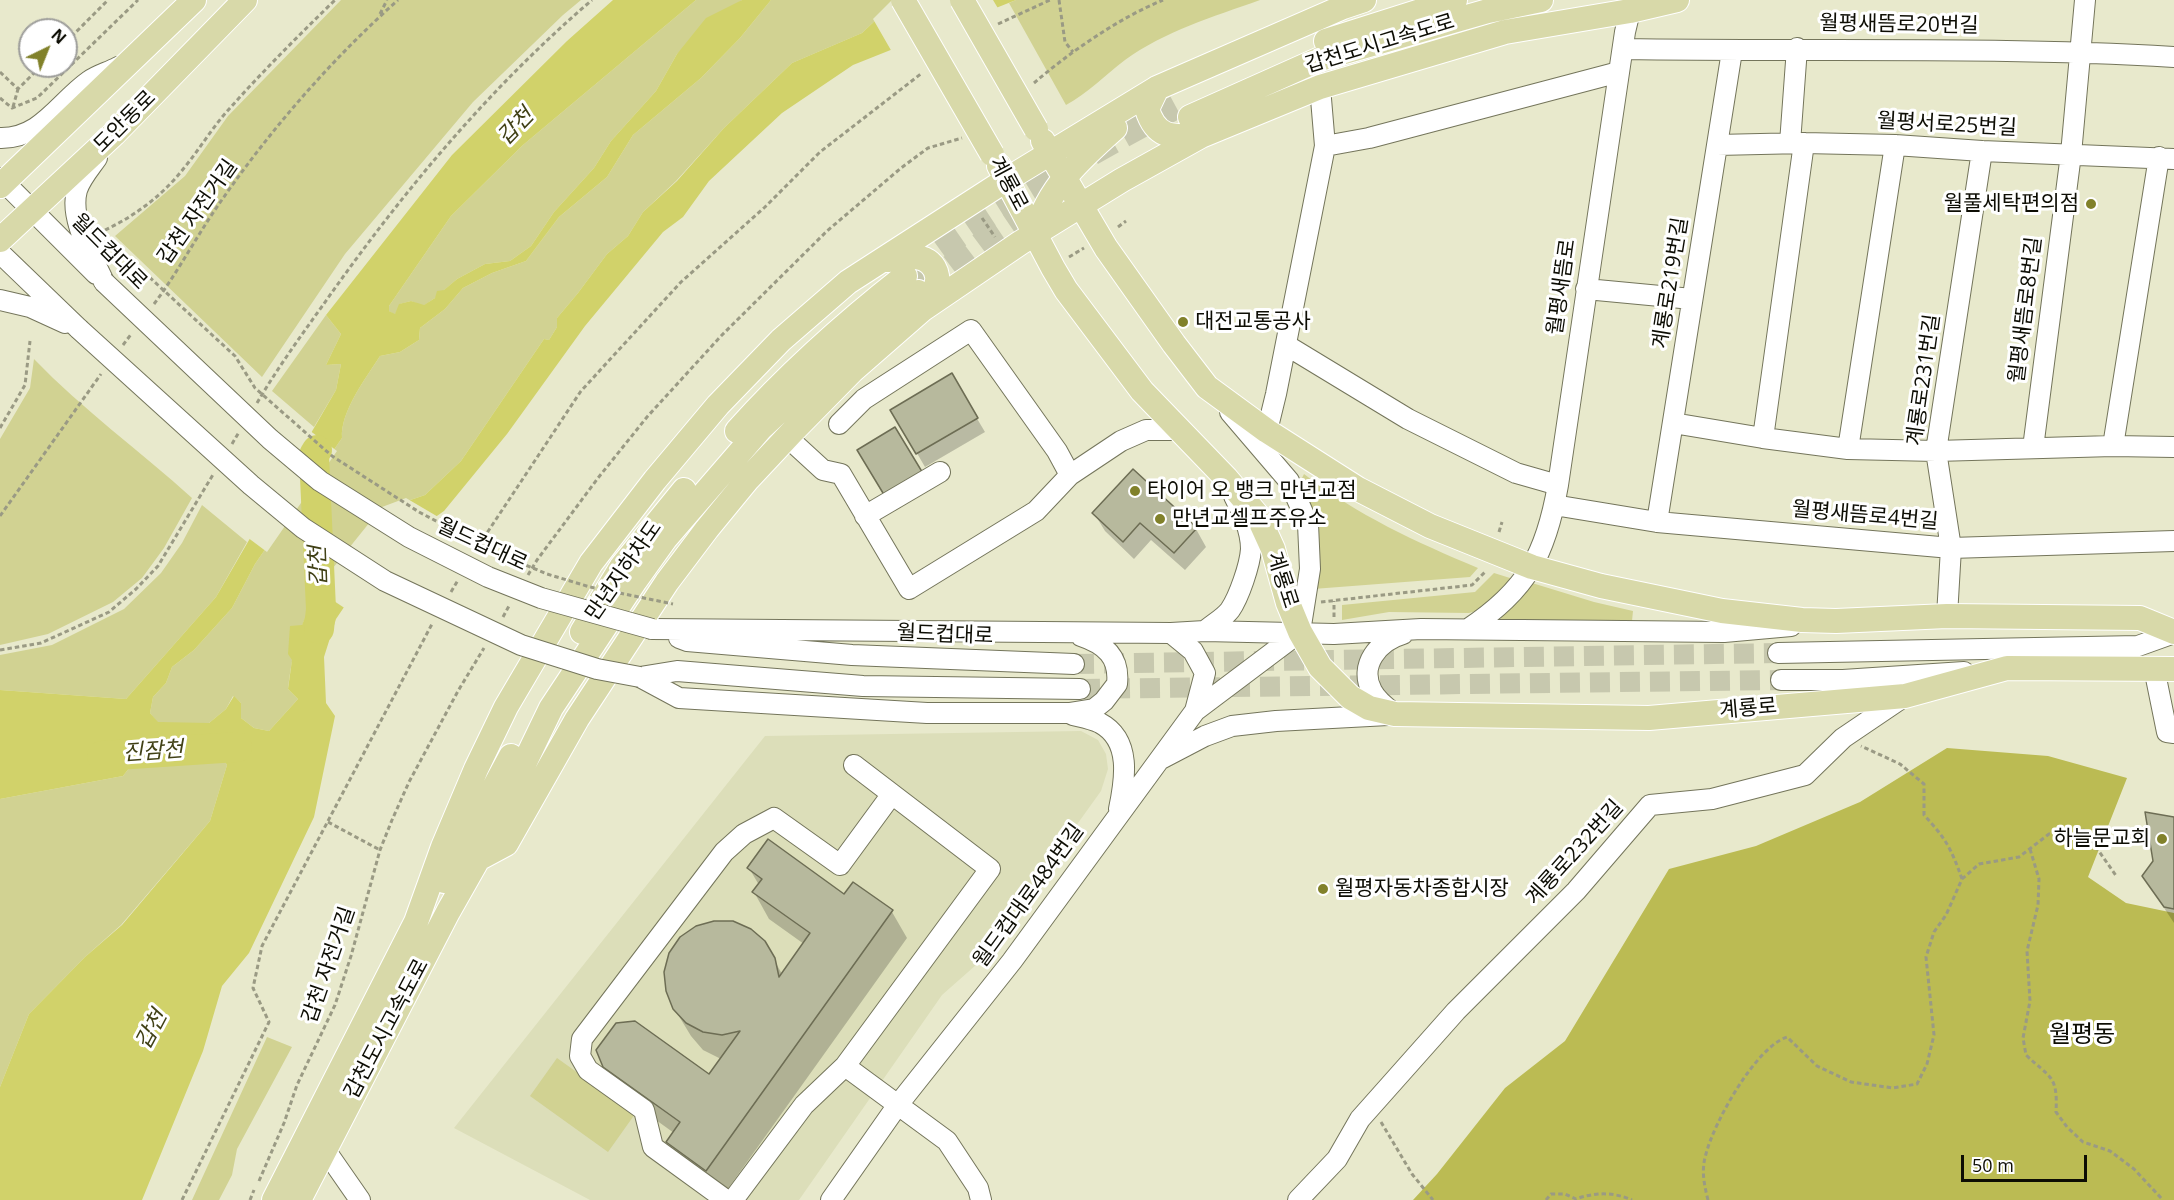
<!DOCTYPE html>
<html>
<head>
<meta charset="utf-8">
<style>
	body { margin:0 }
	#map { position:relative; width:2174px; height:1200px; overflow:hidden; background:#e8e9cc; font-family:"Open Sans",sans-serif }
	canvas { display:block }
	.north { position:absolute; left:18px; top:18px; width:60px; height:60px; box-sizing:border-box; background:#fff; border:2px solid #9e9e9b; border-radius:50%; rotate:43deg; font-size:16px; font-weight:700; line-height:24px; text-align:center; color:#0d0d04 }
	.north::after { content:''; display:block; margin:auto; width:21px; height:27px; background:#81812a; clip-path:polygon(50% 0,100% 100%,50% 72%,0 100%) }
	.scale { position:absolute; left:1961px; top:1155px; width:126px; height:27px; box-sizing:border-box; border:3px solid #0d0d04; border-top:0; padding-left:8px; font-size:18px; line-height:21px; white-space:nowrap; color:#0d0d04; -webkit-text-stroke:4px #fff; paint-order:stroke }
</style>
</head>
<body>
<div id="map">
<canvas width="2174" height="1200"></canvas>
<div class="north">N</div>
<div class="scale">50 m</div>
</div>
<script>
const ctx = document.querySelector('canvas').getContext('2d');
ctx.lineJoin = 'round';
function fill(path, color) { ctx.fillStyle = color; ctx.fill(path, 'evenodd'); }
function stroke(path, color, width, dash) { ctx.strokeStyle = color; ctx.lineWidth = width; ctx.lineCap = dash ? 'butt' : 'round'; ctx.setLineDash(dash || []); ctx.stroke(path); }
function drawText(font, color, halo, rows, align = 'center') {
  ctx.font = font + ' "Open Sans","Noto Sans KR",sans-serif'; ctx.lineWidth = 6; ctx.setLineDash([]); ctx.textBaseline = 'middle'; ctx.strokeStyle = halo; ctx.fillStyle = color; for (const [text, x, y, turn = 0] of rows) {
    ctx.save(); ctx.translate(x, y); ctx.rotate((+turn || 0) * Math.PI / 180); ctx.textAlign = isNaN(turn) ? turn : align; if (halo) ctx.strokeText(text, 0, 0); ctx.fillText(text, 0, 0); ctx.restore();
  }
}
const built = new Path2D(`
	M1081,731L1098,740L1106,754L1108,769L1101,791L976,965L942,995L799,1200H590L454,1128L765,736Z`);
const green = new Path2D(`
	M341,0H581L563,15L473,102L345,254L262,377L115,236L185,176L228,116Z
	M696,0H742L677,54L656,91L611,141L594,168L554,212L531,246L510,261L485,264L457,279L435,298L423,306L411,301L400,304L395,315L389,311V306L451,216L523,145Z
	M771,0H897L862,33L792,63L724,128L676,181L643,212L628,236L607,254L578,293L557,318V327L549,340L544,339L461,461L425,495L384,509L308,612C296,636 291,662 288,689L298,699L269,731L254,728L241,718V703L233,696L226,709L209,723H158L150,713L153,697L166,683L172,667L194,650L232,608L255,564L342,438C340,412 366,378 380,356L400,352L419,340L420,328L445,309L463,288L492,273L526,261L559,217L607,177L633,135L701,78L740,38Z
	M1016,0H1260C1213,17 1165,31 1125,60C1105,75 1088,93 1066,105L1009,3Z
	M326,315L341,334L326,365L341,364L336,390L314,427L272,391Z
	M34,359C82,409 140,451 192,498L164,548L142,578L113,602L48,634L0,645V439L30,388Z
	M1304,474C1357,515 1416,542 1478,568L1470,577L1313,589L1315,519L1300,482Z
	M202,505L247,542L216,597L126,699L0,690V655L52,645L124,609L161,573L182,543Z
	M1494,573L1510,578L1513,584L1480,610L1469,613L1389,612L1342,620V605L1475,592Z
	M1532,583L1594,602L1633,611L1632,621L1504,622L1498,615L1526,584Z
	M151,740L220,754L227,765L210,821L121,925L85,957L29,1014L0,1087V799L123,776Z
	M267,1037L292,1047L237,1149L232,1175L219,1200H192Z
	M557,1058L635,1114L608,1152L530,1096Z`);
const forest = new Path2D(`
	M1947,748L2048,756L2127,778L2088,877L2126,903L2174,913V1200H1413L1437,1174L1505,1088L1565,1041L1669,869L1756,846L1860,802Z`);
const water = new Path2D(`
	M613,0H696L523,145L451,216L389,306V311L395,314L399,304L411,301L424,305L435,298L437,291L444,290L457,279L485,264L510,261L531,246L554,212L594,168L611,141L656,91L677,54L706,18L742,0H771L740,38L701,78L633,135L607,177L559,217L526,261L492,273L463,288L445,309L420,328L419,340L400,352L380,356C366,378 340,412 342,438L255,564L232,608L194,650L172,667L166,683L153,697L150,713L158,722L209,723L226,709L234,696L241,703V718L254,728L269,731L298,699L288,689L292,660L288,654L290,626L302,625L313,597L384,509L425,495L461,461L544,339L549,340L557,327V318L578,293L607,254L628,236L643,212L677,181L724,128L792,63L862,33L897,0H1016L853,65L782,113L709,181L683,217L663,232L585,326L507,434L444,511L377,558L336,619L324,657L326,703L335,716L314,817L249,953L222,986L203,1051L142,1200H0V1087L29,1014L85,957L122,925L210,821L227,765L220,754L151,740L123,776L0,799V690L126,699L216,597L336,390L341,364L326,365L341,334L326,315L452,155L567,41Z`);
const pier = new Path2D(`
	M892,0H993L999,10L892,52L873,19Z
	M309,430L337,451L267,552L247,537Z
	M406,498L440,518L379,560L346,609L316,589L382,507Z`);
const shadow = new Path2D(`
	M951,375L985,432L925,467L892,410Z
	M894,429L930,489L895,511L859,450Z
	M1094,513L1196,529L1206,547L1185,570L1151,540L1134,559L1105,531Z
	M2174,818V923L2143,876L2154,862Z
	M749,868L892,912L907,938L722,1197L683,1169L667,1142L674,1133L620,1094L604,1067L709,1076L721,1059L703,1050L691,1036L674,1008L764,942L782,974L804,944L769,919L754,892L759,885Z`);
const river = new Path2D(`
	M317,450L314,455L321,609L319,629
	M102,756L237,747`);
const building = new Path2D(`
	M952,373L978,418L916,454L890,410Z
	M895,427L924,475L886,498L857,450Z
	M1133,469L1197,528L1174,553L1140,523L1123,542L1092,513Z
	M2145,812L2174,817V909L2164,907L2142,876L2153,861Z
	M768,839L844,894L853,882L893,910L706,1171L666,1142L680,1122L603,1067L596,1050L616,1023L635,1021L709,1074L740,1031L722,1035L703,1032L686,1023L673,1009L666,991L664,972L669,953L680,937L696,926L714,921H733L751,929L765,941L775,958L779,977L810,933L752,892L762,879L747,868Z`);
const minorTunnel = new Path2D(`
	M1074,664L1778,653
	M1080,689L1781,680`);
const majorTunnel = new Path2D(`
	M911,271C995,206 1089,154 1182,104
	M922,288L982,243L1040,204`);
const path = new Path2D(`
	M1059,0L1065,42L1073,52
	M380,14L387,0
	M998,24L1050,0
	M66,42L108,0
	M0,72L18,89L41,66
	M1034,83C1070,52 1119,18 1163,0
	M0,98L12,108L37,98L138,0
	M13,107L18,89
	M982,218L995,237
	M1118,227L1126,221
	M105,230C135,216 163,195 184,168C198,151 209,133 223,116C258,76 296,38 335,0
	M1069,257L1084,248
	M154,304C178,272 196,237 219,204C270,130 331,60 398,0
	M123,345L132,333
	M257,403C277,369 300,337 323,305C401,194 489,88 592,0
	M0,428L25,385L30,341
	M232,444L239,432
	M0,516L101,374
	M1499,532L1502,522
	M475,551L581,391L681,282L765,207L820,152L922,73
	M528,575L537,560L598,478L647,417L721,336L827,231L901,168L928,148L962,138
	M451,592L458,580
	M1321,602L1472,585L1486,571
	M503,617L510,604
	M1334,617V601
	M0,650L41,643L109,612L136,589L158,566L214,473
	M328,822L380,850
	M2030,849L2039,879L2038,905L2027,951L2030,1001L2023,1038L2026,1055C2050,1078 2058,1075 2056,1112L2067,1127L2083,1142L2110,1151L2134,1169L2163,1200
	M1962,879L1979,864L2019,857L2049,834L2068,836L2084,830L2117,877
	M1381,1122L1412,1174L1433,1200
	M259,1181L284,1123L297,1085L335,1005L351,956L380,850L392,820L409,782L458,691L484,648
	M182,1200L269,1022L253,988L262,946L432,624
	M250,1200L254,1190
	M1546,1200L1551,1194H1565L1576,1199C1595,1192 1614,1192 1632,1200
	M1708,1200C1704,1184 1701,1170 1706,1154C1714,1122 1756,1047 1787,1037L1817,1066L1851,1082L1893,1088L1917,1084L1927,1064L1934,1035L1926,957L1934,932L1946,915L1962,879C1951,848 1946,839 1924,815V784L1900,764L1861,746`);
const minor = new Path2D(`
	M1624,49C1807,52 1991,46 2174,57
	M0,138C41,139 59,102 89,81C97,75 109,72 118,67
	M1790,143L1797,48
	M1717,145L1804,143L1895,145L1982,151L2174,159
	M1325,146L1369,138L1619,72
	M97,158C90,168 81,178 77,190C69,220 92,255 104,282
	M0,178L96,274
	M0,253L79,329
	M1586,289L1692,299
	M0,300L30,307L65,323
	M1286,345L1408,419L1516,473L1558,485
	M1673,423L1763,438L1848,449L1936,451L2113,446L2174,447
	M839,424L864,399L971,330L1057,451L1070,475
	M1267,431L1276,394L1325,146L1320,87
	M787,437L823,470L841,474L909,589L1036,511L1070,475L1121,441L1146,430H1181
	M1763,438L1804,143
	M2113,446L2159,157
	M2033,448L2071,154L2085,0
	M1848,449L1895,145
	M1554,505L1657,522L1951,548L2174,541
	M865,516L940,472
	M1657,522L1732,51
	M1947,616L1951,548L1936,451L1982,151
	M652,629L1171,633L1205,631L1334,634L1421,629L1724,632L1791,626
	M1468,629C1527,590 1546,554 1558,485L1625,32L1630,11
	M1205,631C1213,624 1224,618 1230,610C1239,597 1250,565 1251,549C1251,530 1242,512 1234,496
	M1171,633L1193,651L1205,673L1195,711
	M679,638L687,641L852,655L1074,664
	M1778,653L2138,646L2174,633
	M2154,668L2167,732L2174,733
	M640,677L679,698L927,713H1069L1094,709L1104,701L1117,684C1120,657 1105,644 1081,636
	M640,677L677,671L863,686L1080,689
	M1781,680H1843L1964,672
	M1395,714C1387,708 1377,701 1372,691C1358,665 1379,641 1403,634
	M1073,715C1081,717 1092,719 1100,723C1132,740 1125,780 1119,809
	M1161,759L1205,736L1232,726L1276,721L1388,715
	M845,1066L947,1141L978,1188L981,1200
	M319,1141L360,1200
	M726,1200L653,1147L644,1110L588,1070L580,1056L582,1039L724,852L744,834L774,818L840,865L892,794
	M733,1200L804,1105L845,1066L990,869L854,765
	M831,1200L897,1106L1012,961L1195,711L1300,632L1310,569L1308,524L1289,481L1230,412
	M1298,1200L1337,1159L1360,1119L1456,1011L1576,891L1650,805L1712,799L1805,775L1843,738L1905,696`);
const major = new Path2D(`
	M1326,41L1455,0
	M1157,88L1147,109C1156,139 1173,137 1200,136
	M1190,117L1320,59L1488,11L1541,0
	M1043,141L1106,248L1174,344L1207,387L1267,431L1358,489L1430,526L1532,567L1601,586L1722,611L1802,620L1836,621L1947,616L2140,618L2174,632
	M999,166L1053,268L1066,290L1142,391L1226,478L1258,516L1273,549L1288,603L1300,632L1320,667L1350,697L1369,708L1395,714L1649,718L1905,696L2007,668L2174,669
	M0,186L194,0
	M1035,234C1048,188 1080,159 1115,128
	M0,240L114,134L245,0
	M888,260C904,255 933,252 937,276C939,287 929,299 924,307
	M737,431C788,374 845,323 905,276
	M582,632L622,566L684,490
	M478,859L506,844L577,719L667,582L707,529L748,479L793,431L852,371L923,309L1020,243L1122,180L1201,136L1320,87L1505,32L1630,11L1677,0
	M444,881L511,756
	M274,1200L416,922L443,847L476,769L506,707L591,563L655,480L718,405L781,340L848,282L1006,180L1157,88L1343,7L1364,0
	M299,1200L448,912L478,859L551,708L635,581L665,539L761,428L840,354L918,292`);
const pathBridge = new Path2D(`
	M122,252L235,356L255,388L332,456L419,512L497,553L547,574L590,587L673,604`);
const minorBridge = new Path2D(`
	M104,282L270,439L320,481L409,537L488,577L541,598L652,629
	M79,329L251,485L303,528L385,581L521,645L597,669L640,677`);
const majorBridge = new Path2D(`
	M903,0L992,154
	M962,0L1036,129`);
const markers = [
	[2091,204,6,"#81812a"],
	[1183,322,6,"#81812a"],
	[1135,491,6,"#81812a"],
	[1160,519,6,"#81812a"],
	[2162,839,6,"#81812a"],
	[1323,889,6,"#81812a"]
];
const streetNames = [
	["월평새뜸로20번길",1899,25,1],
	["갑천도시고속도로",1380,44,-17],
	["도안동로",125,122,-45],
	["월평서로25번길",1947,125,3],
	["계룡로",1008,184,62],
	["갑천 자전거길",198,212,-55],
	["월드컵대로",109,252,45],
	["계룡로219번길",1671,283,-81],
	["월평새뜸로",1562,287,-82],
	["월평새뜸로8번길",2026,310,-83],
	["계룡로231번길",1924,380,-82],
	["월평새뜸로4번길",1865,516,5],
	["월드컵대로",482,545,25],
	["만년지하차도",624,571,-55],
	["계룡로",1282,580,72],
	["월드컵대로",945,635,2],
	["계룡로",1748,709,-5],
	["계룡로232번길",1575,853,-48],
	["월드컵대로484번길",1029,896,-54],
	["갑천 자전거길",329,965,-71],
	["갑천도시고속도로",387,1029,-62]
];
const poiNames = [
	["월풀세탁편의점",2079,204,"right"],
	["대전교통공사",1195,322],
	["타이어 오 뱅크 만년교점",1147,491],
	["만년교셀프주유소",1172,519],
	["하늘문교회",2150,839,"right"],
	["월평자동차종합시장",1335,889]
];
const waterNames = [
	["갑천",516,127,-46],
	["갑천",319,566,-92],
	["진잠천",153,752,-4],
	["갑천",152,1030,-62]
];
const quarterNames = [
	["월평동",2082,1035]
];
fill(built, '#dcdeb9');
fill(green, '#d1d292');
fill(forest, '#bbbb53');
fill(water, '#d1d26a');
fill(pier, '#e8e9cc');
fill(shadow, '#0003');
stroke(river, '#d1d26a', 30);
fill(building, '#b7b99d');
stroke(building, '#6d6d54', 1.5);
stroke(minorTunnel, '#c7c8ae', 20, [20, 10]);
stroke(majorTunnel, '#c7c8ae', 24, [24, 12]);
stroke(minor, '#74755b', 22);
stroke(major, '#fff', 26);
stroke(path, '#9a9a84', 3, [4.5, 3]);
stroke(minor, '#fff', 20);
stroke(major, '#d8d9a9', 24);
stroke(minorBridge, '#74755b', 22, []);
stroke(majorBridge, '#fff', 26, []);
stroke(pathBridge, '#9a9a84', 3, [4.5, 3]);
stroke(minorBridge, '#fff', 20);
stroke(majorBridge, '#d8d9a9', 24);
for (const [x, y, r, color] of markers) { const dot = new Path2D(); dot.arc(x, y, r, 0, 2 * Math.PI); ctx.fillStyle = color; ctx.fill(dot); stroke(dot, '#fff', 2); }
drawText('21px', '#0d0d04', '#fff', streetNames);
drawText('21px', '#0d0d04', '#fff', poiNames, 'left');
drawText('italic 22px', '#414116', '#fff', waterNames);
drawText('24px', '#0d0d04', '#fff', quarterNames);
</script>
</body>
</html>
